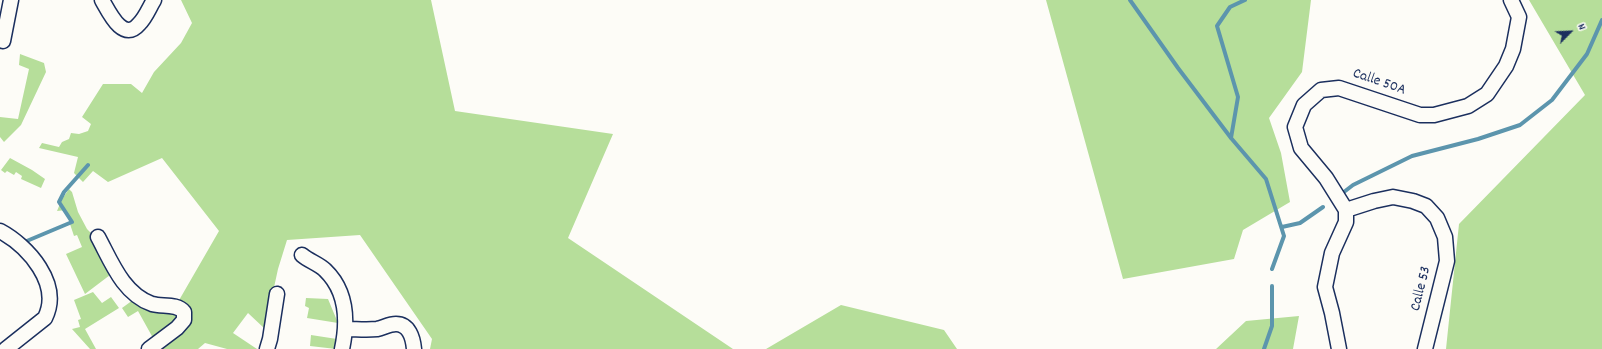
<!DOCTYPE html>
<html>
<head>
<meta charset="utf-8">
<style>
	body { margin:0 }
	#map { position:relative; width:1602px; height:349px; overflow:hidden; background:#fdfcf7; font-family:Dekko,sans-serif }
	canvas { display:block }
	.north { position:absolute; left:1550px; top:12px; width:40px; height:40px; -webkit-text-stroke:3px #fdfcf7; paint-order:stroke; rotate:66deg; font-size:11px; font-weight:700; line-height:16px; text-align:center; color:#1b2f5e }
	.north::after { content:''; display:block; margin:auto; width:14px; height:18px; background:#1b2f5e; clip-path:polygon(50% 0,100% 100%,50% 72%,0 100%) }
</style>
</head>
<body>
<div id="map">
<canvas width="1602" height="349"></canvas>
<div class="north">N</div>
</div>
<script>
const ctx = document.querySelector('canvas').getContext('2d');
ctx.lineJoin = 'round';
function fill(path, color) { ctx.fillStyle = color; ctx.fill(path, 'evenodd'); }
function stroke(path, color, width, dash) { ctx.strokeStyle = color; ctx.lineWidth = width; ctx.lineCap = dash ? 'butt' : 'round'; ctx.setLineDash(dash || []); ctx.stroke(path); }
function drawText(font, color, halo, rows, align = 'center') {
  ctx.font = font + ' Dekko,sans-serif'; ctx.lineWidth = 3.5; ctx.setLineDash([]); ctx.textBaseline = 'middle'; ctx.strokeStyle = halo; ctx.fillStyle = color; for (const [text, x, y, turn = 0] of rows) {
    ctx.save(); ctx.translate(x, y); ctx.rotate((+turn || 0) * Math.PI / 180); ctx.textAlign = isNaN(turn) ? turn : align; if (halo) ctx.strokeText(text, 0, 0); ctx.fillText(text, 0, 0); ctx.restore();
  }
}
const green = new Path2D(`
	M181,0H431L455,111L613,134L568,238L733,349H430L432,339L360,235L287,240L278,269L265,329L248,313L233,333L257,349H227L205,343L198,349H158L189,318L178,302L219,231L162,158L108,182L93,171L83,182L74,173L78,157L39,148L42,143L59,147L62,142L69,139L71,133L79,134L88,131L91,124L82,117L103,84H131L142,93L154,72L181,43L192,23Z
	M1046,0H1311L1302,72L1269,118L1281,153L1290,202L1243,230L1234,259L1123,279Z
	M1529,0H1602V349H1446L1459,224L1585,95Z
	M20,54L44,63L46,72L21,125L4,142L0,137V117L18,119L29,69L19,65Z
	M10,158L32,170L45,179L41,188L21,179L22,176L16,172L14,175L7,171L5,173L1,170Z
	M69,189L72,192L78,212L87,229L93,235L114,272L85,294L66,254L82,247L77,235L74,236L70,224L71,219L66,210L57,211L62,199Z
	M93,292L102,303L111,297L119,308L85,329L96,349H90L72,329L80,327L78,320L81,319L74,300Z
	M306,298L328,299L338,323L307,318L309,308L305,306Z
	M133,300L173,309L179,315L178,320L153,338L138,311L128,317L122,308Z
	M841,305L944,330L957,349H766Z
	M1299,316L1293,349H1216L1246,321Z
	M311,335L337,339L336,349L310,346Z`);
const stream = new Path2D(`
	M1130,0L1178,68L1231,138L1266,179L1284,236L1272,269
	M1231,138L1238,97L1217,26L1230,7L1245,0
	M1340,195L1353,185L1412,156L1478,139L1520,125L1552,100L1587,54L1602,20
	M1282,227L1300,223L1323,207
	M22,243L72,222L59,202L64,192L88,165
	M1264,349L1272,326V286`);
const minor = new Path2D(`
	M102,0C109,12 123,43 139,24C146,17 149,8 154,0
	M3,41L11,0
	M1346,210L1374,201L1393,197L1413,201L1426,206L1437,218L1445,237L1447,261L1425,349
	M0,231C28,246 62,284 45,318L6,349
	M98,237C111,261 123,294 152,304C162,307 177,303 184,312V320L177,328L149,349
	M302,255C309,261 319,264 325,270C347,291 348,321 342,349
	M346,329C356,329 367,330 377,329C383,328 389,324 396,324C409,324 413,338 414,349
	M267,349L270,339L277,294
	M1339,349L1332,313L1325,287L1332,253L1346,222V210L1326,178L1301,148L1295,127L1304,105L1321,90L1339,88L1420,115H1434L1468,106L1487,94L1506,66L1513,49L1519,17L1511,0`);
const streetNames = [
	["Calle 50A",1379,83,19],
	["Calle 53",1422,289,-76]
];
fill(green, '#b6de9a');
stroke(stream, '#5c95ad', 4);
stroke(minor, '#1b2f5e', 17);
stroke(minor, '#fdfcf7', 14);
drawText('15px', '#1b2f5e', '#fdfcf7', streetNames);
</script>
</body>
</html>
